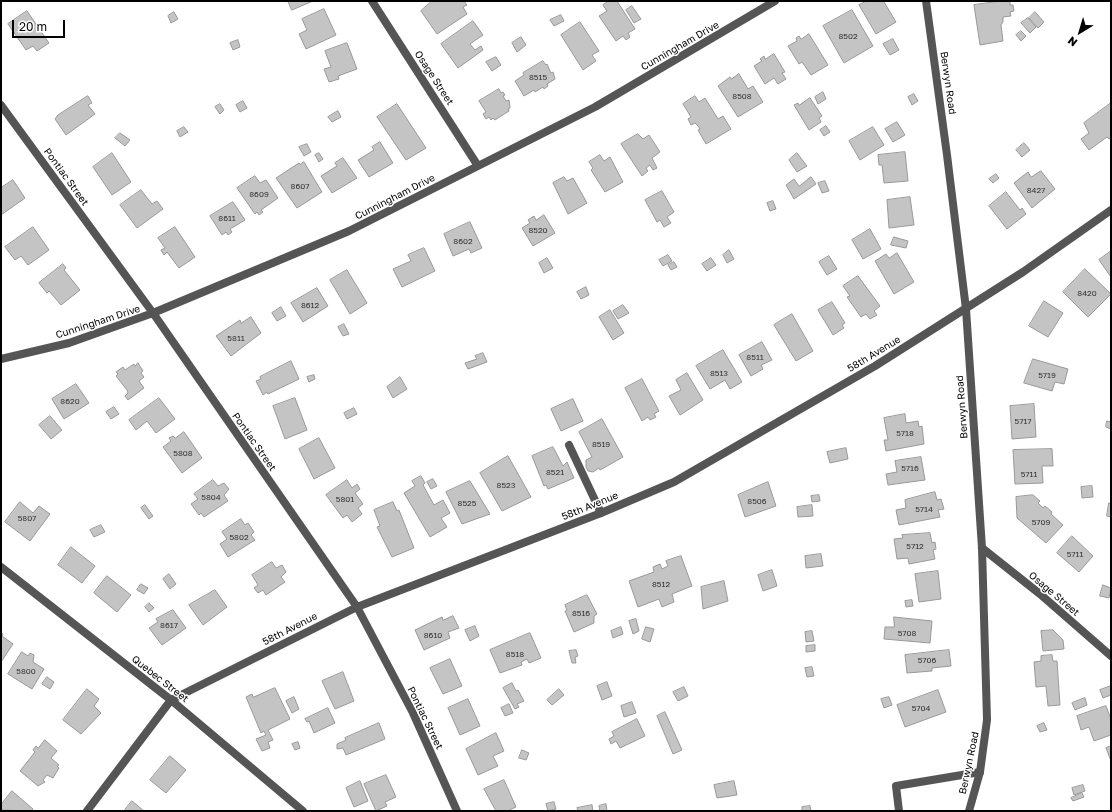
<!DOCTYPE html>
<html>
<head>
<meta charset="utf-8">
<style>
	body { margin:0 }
	#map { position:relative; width:1112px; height:812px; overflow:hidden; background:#fff; font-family:"Golos Text",sans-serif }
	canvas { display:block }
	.frame { position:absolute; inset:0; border:2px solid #000; pointer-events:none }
	.north { position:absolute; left:1060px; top:12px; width:40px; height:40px; -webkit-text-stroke:3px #fff; paint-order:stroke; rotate:218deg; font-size:11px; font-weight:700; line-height:16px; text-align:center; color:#000 }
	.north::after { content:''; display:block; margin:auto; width:14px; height:18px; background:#000; clip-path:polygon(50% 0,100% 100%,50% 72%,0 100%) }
	.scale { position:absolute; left:12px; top:20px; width:53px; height:18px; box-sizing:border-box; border:2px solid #000; border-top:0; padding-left:5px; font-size:12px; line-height:14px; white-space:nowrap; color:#000; -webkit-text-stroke:3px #fff; paint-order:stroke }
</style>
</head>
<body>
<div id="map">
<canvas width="1112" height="812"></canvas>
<div class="frame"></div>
<div class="north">N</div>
<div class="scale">20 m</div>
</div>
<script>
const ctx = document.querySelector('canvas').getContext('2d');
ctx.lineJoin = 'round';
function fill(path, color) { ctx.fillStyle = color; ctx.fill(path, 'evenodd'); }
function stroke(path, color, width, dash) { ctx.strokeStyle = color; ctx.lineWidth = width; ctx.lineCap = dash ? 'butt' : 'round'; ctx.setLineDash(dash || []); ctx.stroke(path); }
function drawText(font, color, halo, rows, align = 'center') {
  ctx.font = font + ' "Golos Text",sans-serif'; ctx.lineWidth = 3; ctx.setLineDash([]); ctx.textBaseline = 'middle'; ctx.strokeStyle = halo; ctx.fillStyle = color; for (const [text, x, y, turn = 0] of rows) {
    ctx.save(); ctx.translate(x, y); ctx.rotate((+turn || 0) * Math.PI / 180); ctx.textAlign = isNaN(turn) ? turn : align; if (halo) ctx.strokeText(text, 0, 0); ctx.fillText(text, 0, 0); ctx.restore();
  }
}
const building = new Path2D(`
	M288,1H313L292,10Z
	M432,1H464L467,5L463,7L467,14L437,34L421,11Z
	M609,1H617L635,29L628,33L630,37L626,40L623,36L616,41L599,16L607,11L603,5Z
	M867,1H886L884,2L896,22L876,34L859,5Z
	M1001,1H1010V5H1013L1014,11L1010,12L1011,16L1003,17V22L1001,25L1003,41L980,45L974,5Z
	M632,6L641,19L634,23L626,10Z
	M324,9L336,35L306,49L299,34L307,30L302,19Z
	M852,10L873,46L844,63L823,26Z
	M27,11L49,43L37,51L33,46L26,50L8,24Z
	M174,12L178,19L171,23L168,16Z
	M1035,12L1044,22L1038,28L1029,18Z
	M561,15L564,21L554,26L550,20Z
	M1028,18L1036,27L1030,33L1021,23Z
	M473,21L483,35L470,44L475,50L481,46L483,50L458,68L441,44Z
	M580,22L599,51L592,55L596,61L583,70L561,35Z
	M1021,31L1026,36L1021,41L1016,35Z
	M809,34L828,65L811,75L802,62L799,64L788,46L797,41L796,38L799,36L801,39Z
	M521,37L526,45L517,52L512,43Z
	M893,39L899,50L890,55L883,44Z
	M238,40L240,47L233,50L230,43Z
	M347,43L357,69L338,76L339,79L329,82L324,69L331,67L325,51Z
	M774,54L785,72L782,73L786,79L778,84L774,78L765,84L754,66L762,61L760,59L764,56L765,59Z
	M496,57L501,65L492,71L486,62Z
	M543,61L546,65L547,64L551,73L553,72L555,79L547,84L548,86L544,89L543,87L535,92L534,90L524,96L515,81L524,75L523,73Z
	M739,74L748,89L753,86L763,102L738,117L718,86L730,77L731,79Z
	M499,89L501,93L503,92L505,95L503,96L506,101L509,100L510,108L508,109L509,111L495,120L493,118L491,120L489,117L486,119L483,114L486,112L479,101Z
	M823,92L826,99L818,104L815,97Z
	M914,94L918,101L912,105L908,97Z
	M88,96L92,103L88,105L95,114L66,135L55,119L58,115Z
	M695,96L699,102L705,98L718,119L723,116L731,129L706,144L698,130L700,129L698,126L695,123L691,125L688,119L691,117L683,104Z
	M810,98L822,116L819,118L821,122L809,130L794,105L798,103L799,105Z
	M243,101L247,108L240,112L236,105Z
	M1111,103V138L1109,139L1107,137L1089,150L1081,139L1089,133L1084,123Z
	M220,104L224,110L220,114L215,107Z
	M397,104L426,148L406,160L377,117Z
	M338,111L341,117L332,122L328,117Z
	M897,122L905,135L893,142L885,129Z
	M826,126L830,132L824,136L820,130Z
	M184,127L188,132L180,137L177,131Z
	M873,127L884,145L860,160L849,141Z
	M120,133L130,140L125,146L115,138Z
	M638,134L643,139L649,135L660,152L652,158L657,168L653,170L650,165L646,168L648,171L642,176L621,144Z
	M380,142L393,163L369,177L358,160L374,150L372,147Z
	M1024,143L1030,150L1022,157L1016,150Z
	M307,144L311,152L304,156L299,147Z
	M905,152L908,181L884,183L882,165H879L878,155Z
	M112,153L131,182L112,195L93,167Z
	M319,153L323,159L319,162L315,155Z
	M797,153L807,166L797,172L789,160Z
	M600,155L604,161L610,157L623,182L605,192L591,170L593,168L589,162Z
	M343,158L357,178L332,193L321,176L337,166L335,163Z
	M304,162L322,192L297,208L276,178L299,163L300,164Z
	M1041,171L1055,189L1032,208L1014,183L1028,172L1031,177Z
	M996,174L999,178L993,183L989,179Z
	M255,176L260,183L266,180L278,198L261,210L263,212L259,215L257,212L255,214L237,188Z
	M564,177L567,181L573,178L587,203L568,214L553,183Z
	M811,177L816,184L794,199L786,185L794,179L799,186Z
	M13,180L25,198L1,215V188Z
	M825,181L829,191L822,193L818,183Z
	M141,190L152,204L157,201L163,209L137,228L120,205Z
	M662,191L674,212L667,217L671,223L664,227L660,220L657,222L645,200Z
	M1006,192L1020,210L1022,208L1026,214L1007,229L989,206Z
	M910,197L914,225L889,228L887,200Z
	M773,201L776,209L770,211L767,203Z
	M233,202L245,220L230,229L232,232L228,235L226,232L222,235L210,216Z
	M544,215L555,233L533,246L522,228L530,223L528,220L534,216L536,220Z
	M470,222L482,248L471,253L469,249L453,256L444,234Z
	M33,227L49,250L28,265L21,256L15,260L5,247Z
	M175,227L195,257L179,268L167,252L164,255L161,250L165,248L158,238Z
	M870,229L881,249L863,259L852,240Z
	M894,237L908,241L906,248L891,245Z
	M424,248L435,271L402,287L393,269L411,261L408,255Z
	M729,250L734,259L727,263L723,255Z
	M1111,251V277L1099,260Z
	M897,253L914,282L894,294L875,261L886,254L889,258Z
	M668,255L672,261L663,266L659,260Z
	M829,256L837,269L827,275L819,262Z
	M547,258L553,268L544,273L539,263Z
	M711,258L716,265L707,271L702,264Z
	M674,262L677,267L671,270L668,265Z
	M63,264L66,268L64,270L80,290L61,305L49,291L47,293L39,283Z
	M1085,269L1111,294L1088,317L1063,292Z
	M347,270L367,303L350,314L330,280Z
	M858,276L880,306L874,311L877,315L870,319L866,314L861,317L847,297L850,296L843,286Z
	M586,287L589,295L581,299L577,292Z
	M317,288L328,306L303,322L291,303Z
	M1044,301L1063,313L1048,337L1029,326Z
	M832,302L845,323L842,325L844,328L833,335L818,310Z
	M623,305L629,313L618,319L613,311Z
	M281,307L286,316L277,321L272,313Z
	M610,310L624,333L613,340L599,317Z
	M792,314L813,351L796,361L774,325Z
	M251,317L261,333L231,356L216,336L240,320L241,323Z
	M344,324L349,334L343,336L338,327Z
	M762,342L772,360L761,365L763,369L751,376L739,355Z
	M723,350L742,382L730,389L725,380L710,389L696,366Z
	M483,353L487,362L468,369L465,363L477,359L475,356Z
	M1033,359L1068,369L1064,384L1055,382L1052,391L1024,383Z
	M291,361L299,379L268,394L267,392L263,395L256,381L261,379L260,377Z
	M138,363L143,371L141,373L144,377L139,381L144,388L128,400L125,396L128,393L127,390L116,376L118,374L116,372L123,367L125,370L134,364L135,366Z
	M687,373L703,400L680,415L669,396L681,390L676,380Z
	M314,375L315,379L309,382L307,377Z
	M400,377L407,389L393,398L387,387Z
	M642,379L659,411L654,414L656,417L650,420L648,417L642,421L625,388Z
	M76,384L89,403L64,419L52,399Z
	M159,398L175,419L156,433L147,421L136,430L129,420Z
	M295,398L307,430L285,439L273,406Z
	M573,399L583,421L561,431L551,409Z
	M1034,404L1036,437L1012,439L1010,406Z
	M114,407L119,414L111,419L106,412Z
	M354,408L357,414L347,419L344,413Z
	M905,414L906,423L918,421L919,427L922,426L924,444L886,451L884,440H888L884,418Z
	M50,416L62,430L51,439L39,425Z
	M602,419L623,457L600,470L599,468L593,472L588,471L586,467V460L592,457L579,432Z
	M1107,421L1111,422V429L1106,427Z
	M184,432L202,458L182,473L163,447L171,441L169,438L173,436L175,438Z
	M319,438L335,468L314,479L299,449Z
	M553,447L563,466L567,462L574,478L548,489L546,485L544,486L532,456Z
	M846,448L848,459L830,463L827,452Z
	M1052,449L1053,466H1042L1043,483L1015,484L1013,450Z
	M508,456L531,497L502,511L480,473Z
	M921,457L925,480L888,485L886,474L897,472L895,461Z
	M421,476L425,483L423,485L434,505L443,500L450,513L441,518L447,527L430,537L404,493L415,486L412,481Z
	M433,479L437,486L431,489L427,482Z
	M213,480L218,486L224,483L229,489L224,495L228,501L204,517L201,513L199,515L191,504L198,499L194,494Z
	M347,480L352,488L357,484L360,489L355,493L363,504L358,508L362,514L352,522L347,515L343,518L326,495Z
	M470,481L490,514L462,524L446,492Z
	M768,482L776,506L745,517L738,495Z
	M1092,486L1093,497L1082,498L1081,487Z
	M935,492L937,500L941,499L944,509L938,510L940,517L899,525L896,510L906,508L905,500Z
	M819,495L820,501L812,502L811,496Z
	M1033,495L1040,501L1038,503L1043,508L1045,506L1052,512L1051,514L1063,525L1046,543L1017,518L1016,497Z
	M20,502L33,513L39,506L50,514L30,541L5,522Z
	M393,502L397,511L399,510L414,548L392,557L377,527L380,526L374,510Z
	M1109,503L1111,504V517L1107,516Z
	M145,505L153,516L149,519L141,508Z
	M812,505L813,516L798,517L797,507Z
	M241,519L245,525L248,523L254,532L251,535L255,540L228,557L220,544L227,539L222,532Z
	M101,525L105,532L94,537L90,530Z
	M930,533L932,543L935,542L936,549L933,550L935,559L909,564L908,558L897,559L894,539L903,538L902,535Z
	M1072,536L1093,556L1079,572L1057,553Z
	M71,547L95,566L82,583L58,565Z
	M821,554L823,566L806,568L805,556Z
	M681,556L692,586L672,594L674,602L662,607L659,599L638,607L629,581L654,572L653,567L660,564L662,569L668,566L666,561Z
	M272,562L276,568L282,565L286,572L281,577L285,582L266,595L263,590L258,593L254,588L258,585L252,575Z
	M772,570L777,586L763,591L758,575Z
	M938,571L941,599L919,602L915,574Z
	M169,574L176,584L170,589L163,579Z
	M107,576L131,595L117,612L94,593Z
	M724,581L728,601L703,609L701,587Z
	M141,584L148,588L144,594L137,590Z
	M1103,585L1111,588L1109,598L1100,596Z
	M215,590L227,607L203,625L189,605Z
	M587,595L597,614L594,616V623L574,632L565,611L567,610L565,605Z
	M912,600L913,606L906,607L905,601Z
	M149,603L154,608L149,612L145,607Z
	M173,610L186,628L162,645L149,628L158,622L156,619Z
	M453,616L459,628L448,632L450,638L424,650L415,630L442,617L443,620Z
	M894,617L932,621L930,643L884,639L885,627H894Z
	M636,619L639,631L633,634L629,621Z
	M475,626L479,636L470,641L465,630Z
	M621,627L623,634L613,638L611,631Z
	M646,627L654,629L650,642L642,639Z
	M1053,630L1063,640L1064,649L1043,651L1041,631Z
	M812,631L814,641L806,642L805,632Z
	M1,633L3,634L2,636L13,644L1,662Z
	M530,633L541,658L529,663L527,659L521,662L522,665L500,673L490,650Z
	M815,645V651L806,652V646Z
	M576,650L578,656L575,657L576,663H572L569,651Z
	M949,650L951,666L932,668V671L907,673L905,655Z
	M22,652L28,656L30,653L34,655L33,662L44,669L32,689L8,674Z
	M1052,655L1053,661H1057L1060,705L1048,706L1046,686L1036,687L1034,662L1041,661V656Z
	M450,659L462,686L443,694L430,668Z
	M812,667L814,676L807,677L805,668Z
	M343,672L354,701L335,709L322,681Z
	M47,677L54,682L50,689L42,684Z
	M607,682L612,696L602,700L597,686Z
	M512,683L516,691L518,690L524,701L517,704L519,707L515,709L503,688Z
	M1111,686V695L1103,698L1100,690Z
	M684,687L688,696L678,701L673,692Z
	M275,688L290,719L268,730L273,740L268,742L270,748L262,751L256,739L266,735L264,731L261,733L246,697L252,694L253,697Z
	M87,689L99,699L94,706L101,713L81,734L63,720Z
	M559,689L564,695L552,705L547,700Z
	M938,690L946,712L905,727L897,705Z
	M294,697L299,709L292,713L286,701Z
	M889,697L892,705L884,708L881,699Z
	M1085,698L1087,705L1075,710L1072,703Z
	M468,699L480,726L460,735L448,708Z
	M632,702L636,713L624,717L621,706Z
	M509,704L513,713L505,716L501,708Z
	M1106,706L1111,719V735L1094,741L1089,727L1081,730L1077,716Z
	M328,708L335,723L314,733L309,721L307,722L305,719Z
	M665,712L682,750L673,754L657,716Z
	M637,719L645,736L620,748L616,741L611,744L609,739L614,736L612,732Z
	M379,723L385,739L346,755L343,748L337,749V744L346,740L345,738Z
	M1044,723L1047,730L1040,732L1037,726Z
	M496,733L504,751L493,756L498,766L478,775L466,749Z
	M45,740L57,751L51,758L59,765L57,766L59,768L53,778L47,775L43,780L45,782L38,786L20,771L35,752L33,750L36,746L38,748Z
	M298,742L300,748L295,750L292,744Z
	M1111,746V761L1106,748Z
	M522,750L529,753L526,760L519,758Z
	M170,756L186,770L166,793L150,780Z
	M386,775L396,797L385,802L387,806L376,811L364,784Z
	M504,780L516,807L507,811H496L484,789Z
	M360,781L368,801L354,807L346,788Z
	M734,781L737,795L717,798L714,785Z
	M1083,785L1085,791L1074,795L1072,788Z
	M12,791L33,809L31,811L1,810V805Z
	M1082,793L1084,797L1073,801L1071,798Z
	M132,801L144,811H124Z
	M554,802L556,809L548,811L546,804Z
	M606,804L607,811H600L599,806Z
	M592,805L593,811H578L577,808Z
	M810,806L811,811H802V807Z`);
const lane = new Path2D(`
	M569,445L601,513
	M899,811L896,786L980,772`);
const street = new Path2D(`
	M372,1L478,166
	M926,1L947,155L966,309L982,548L987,720L980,772L969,811
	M1,105L153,313L357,607L413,713L457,811
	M1,359L69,343L153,313L349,231L595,107L775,1
	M982,548L1040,594L1111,656
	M1,567L171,700L303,811
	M87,811L171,700L357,607L601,513L674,482L875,366L1023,272L1111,210`);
const numberNames = [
	["8502",848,36],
	["8515",538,77],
	["8508",742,96],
	["8607",300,186],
	["8427",1036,190],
	["8609",259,194],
	["8611",227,218],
	["8520",538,230],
	["8602",463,241],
	["8420",1087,293],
	["8612",310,305],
	["5811",236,338],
	["8511",755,357],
	["8513",719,373],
	["5719",1047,375],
	["8620",70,401],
	["5717",1023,421],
	["5718",905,433],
	["8519",601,444],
	["5808",183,453],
	["5716",910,468],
	["8521",555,472],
	["5711",1029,474],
	["8523",506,485],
	["5804",211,497],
	["5801",345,499],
	["8506",757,501],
	["8525",467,503],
	["5714",924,509],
	["5807",27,518],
	["5709",1041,522],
	["5802",239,537],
	["5712",915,546],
	["5711",1075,554],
	["8512",661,584],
	["8516",581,613],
	["8617",169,625],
	["5708",907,633],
	["8610",433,635],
	["8518",515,654],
	["5706",927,660],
	["5800",26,671],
	["5704",921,708]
];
const streetNames = [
	["Cunningham Drive",680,46,-30],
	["Osage Street",434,78,57],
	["Berwyn Road",948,83,82],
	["Pontiac Street",66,177,54],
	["Cunningham Drive",395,197,-27],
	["Cunningham Drive",98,322,-18],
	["58th Avenue",874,354,-31],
	["Berwyn Road",962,407,-94],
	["Pontiac Street",254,442,55],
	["58th Avenue",590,506,-22],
	["Osage Street",1054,594,40],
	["58th Avenue",290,629,-27],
	["Quebec Street",160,679,38],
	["Pontiac Street",425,718,64],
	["Berwyn Road",969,763,-78]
];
fill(building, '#c4c4c4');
stroke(building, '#999', 1);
stroke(lane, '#555', 8);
stroke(street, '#555', 8);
drawText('8px', '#313131', null, numberNames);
drawText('10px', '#000', '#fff', streetNames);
</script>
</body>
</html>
